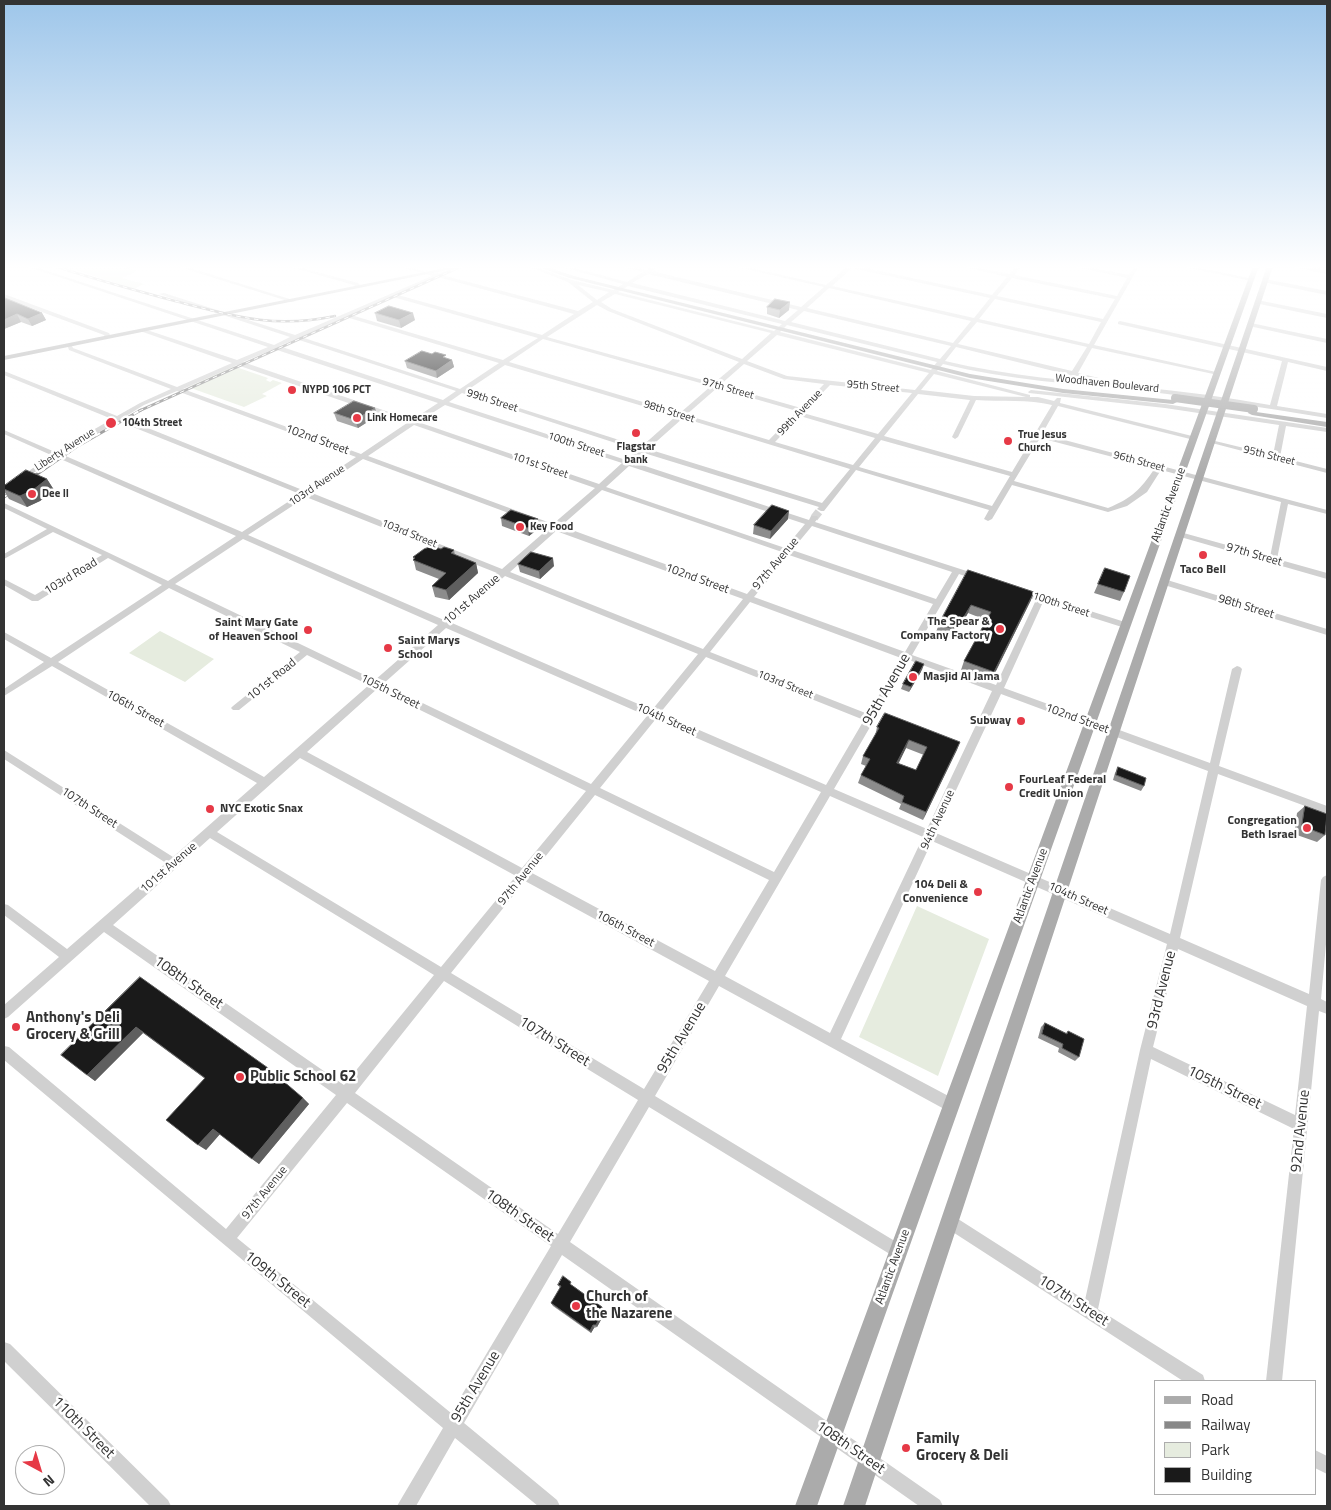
<!DOCTYPE html>
<html>
<head>
<meta charset="utf-8">
<style>
	body { margin:0 }
	#map { position:relative; width:1331px; height:1510px; overflow:hidden; background:#fff; font-family:"Titillium Web",sans-serif }
	canvas { display:block }
	.frame { position:absolute; inset:0; border:5px solid #333; pointer-events:none }
	.legend { position:absolute; left:1154px; top:1380px; width:162px; height:115px; box-sizing:border-box; background:#fff; border:1px solid #adadad; margin:0; padding:6px 9px; list-style:none; font-size:15px; color:#333 }
	.legend li { display:flex; align-items:center; gap:10px; height:25px }
	.legend b { width:25px; border:1px solid #adadad }
	.north { position:absolute; left:15px; top:1445px; width:50px; height:50px; box-sizing:border-box; background:#fff; border:1px solid #adadad; border-radius:50%; rotate:141deg; font-size:14px; font-weight:700; line-height:20px; text-align:center; color:#333 }
	.north::after { content:''; display:block; margin:auto; width:18px; height:22px; background:#e63946; clip-path:polygon(50% 0,100% 100%,50% 72%,0 100%) }
</style>
</head>
<body>
<div id="map">
<canvas width="1331" height="1510"></canvas>
<div class="frame"></div>
<ul class="legend">
<li><b style="height:6px;background:#ababab"></b>Road</li>
<li><b style="height:6px;background:#888"></b>Railway</li>
<li><b style="height:14px;background:#e6ecdf"></b>Park</li>
<li><b style="height:14px;background:#1a1a1a"></b>Building</li>
</ul>
<div class="north">N</div>
</div>
<script>
const ctx = document.querySelector('canvas').getContext('2d');
ctx.lineJoin = 'round';
function fill(path, color) { ctx.fillStyle = color; ctx.fill(path, 'evenodd'); }
function stroke(path, color, width, dash) { ctx.strokeStyle = color; ctx.lineWidth = width; ctx.lineCap = dash ? 'butt' : 'round'; ctx.setLineDash(dash || []); ctx.stroke(path); }
function drawText(font, color, halo, rows, align = 'center') {
  ctx.font = font + ' "Titillium Web",sans-serif'; ctx.lineWidth = 5; ctx.setLineDash([]); ctx.textBaseline = 'middle'; ctx.strokeStyle = halo; ctx.fillStyle = color; for (const [text, x, y, turn = 0] of rows) {
    ctx.save(); ctx.translate(x, y); ctx.rotate((+turn || 0) * Math.PI / 180); ctx.textAlign = isNaN(turn) ? turn : align; if (halo) ctx.strokeText(text, 0, 0); ctx.fillText(text, 0, 0); ctx.restore();
  }
}
const green = new Path2D(`
	M64,266H119L137,271L122,278L144,284L134,289Z
	M233,366L268,378L266,380L270,382L273,380L282,383L262,394L267,396L244,407L188,387Z
	M160,631L214,659L185,682L129,653Z
	M917,906L989,939L938,1076L859,1037Z`);
const minorTunnel = new Path2D(`
	M814,518L821,509`);
const minor = new Path2D(`
	M26,266H32L274,345L290,337L159,294L164,293L295,335L432,276L399,266C411,266 422,272 434,273C443,274 452,266 461,266L442,275L578,311L593,302L568,282L527,266H533L572,280L613,290L623,284L559,266H567L627,282L643,272L620,266H628L646,270L654,266H659L652,271L801,307L824,287L733,266H742L826,285L848,266H856L992,295L1007,277L961,266H969L1010,274L1016,266H1021L1014,275L1117,296L1127,278L1072,266H1082L1129,275L1135,266H1139L1094,345L1216,372L1218,373V375L1092,348L1078,373L1107,380V382L1076,376L1072,379L1069,377L1070,375L956,347L945,361C1008,376 1073,381 1138,387C1182,391 1226,397 1270,405L1282,361L1118,324V322L1120,321L1327,367V371L1288,362L1277,406L1327,414V418C1266,408 1204,398 1142,391C1075,384 1008,380 943,364L937,371L1030,395V397H1038L1054,401L1057,398H1061L1060,403L1196,437V439L1194,440L1058,406L1042,434L1327,510V514L1288,504L1277,559L1327,573V579L1177,536V532H1180L1270,557L1281,502L1161,470L1147,492L1127,506L1108,512L1012,485L992,519L988,521L984,519L989,510L856,470L824,511H821L817,509L819,507L644,453L633,462L809,520L811,516H817L818,518L815,522L982,576V580L979,581L959,574L912,655L996,685L1036,600L1018,594V590L1021,589L1128,623L1129,625L1128,627L1125,628L1043,602L1004,688L1210,763L1232,669L1237,666L1240,667L1242,669L1219,766L1327,806V814L1218,774L1180,938L1309,994L1321,880L1323,877L1327,875V933L1321,999L1327,1002V1014L1319,1011L1282,1381H1266L1294,1129L1151,1059L1098,1309L1203,1375L1205,1381H1183L945,1227L943,1222L945,1217L950,1215L955,1217L1085,1300L1140,1050L1167,944L932,841L841,1039L956,1100L958,1105L956,1110L951,1112L946,1110L719,986L655,1096L903,1246L905,1251L903,1256L898,1258L893,1256L649,1107L570,1242L940,1500L943,1506H919L562,1255L464,1423L557,1500L560,1506H538L455,1438L416,1506H397L443,1428L4,1060V1046L9,1047L226,1229L336,1095L104,932L8,1017L4,1019V1005L59,957L4,915V904L8,905L67,949L166,863L4,759V750L173,857L257,783L52,666L4,696V689L44,662L4,639V632L51,658L162,585L108,558L38,601H32L4,585V579L35,595L102,555L53,532L4,559V554L47,529L4,508V503L168,581L236,536L56,457L4,494V489L51,455L4,434V430L55,452L112,419L4,375V371L117,416L140,403L171,389L69,350L67,344H71L73,348L177,387L232,363L140,331V329H144L237,360L268,347ZM852,268L990,298L974,318L832,286ZM648,274L798,310L785,321L632,283ZM438,277L574,314L542,335L398,295ZM1012,278L1115,299L1103,319L997,296ZM578,285L609,292L597,300ZM628,286L782,324L774,331L618,292ZM829,288L971,321L953,343L807,308ZM615,294L771,333L742,359L612,309L601,302ZM393,297L538,338L503,360L351,315ZM995,299L1101,322L1089,344L979,319ZM597,305L608,311L739,362L714,383L547,337ZM804,311L951,346L940,359L791,322ZM346,317L499,363L460,389L301,337ZM977,322L1087,347L1072,371L958,344ZM787,325L937,362L931,370L780,332ZM777,335L929,373L915,390L787,376L747,361ZM296,339L456,391L443,400L279,346ZM543,339L711,386L680,413L509,362ZM274,349L438,403L412,420L243,362ZM744,364L784,379L824,384L801,408L720,385ZM237,365L407,423L361,454L183,389ZM505,365L676,416L641,447L466,391ZM934,374L1026,397L974,396L921,390ZM830,385L912,393L878,434L803,413ZM717,388L797,411L769,440L686,415ZM177,391L356,457L305,491L123,418L144,405ZM462,393L637,450L626,460L449,402ZM918,394L970,400L952,437L955,439L958,437L976,400C1001,402 1029,399 1052,405L1012,472L884,436ZM445,405L622,463L599,484L418,422ZM800,416L875,438L853,465L775,442ZM683,418L850,469L822,503L648,449ZM118,421L300,494L242,532L61,454ZM414,425L595,488L553,524L368,456ZM1040,438L1155,468C1140,490 1132,498 1108,508L1014,481ZM881,440L1010,476L992,506L859,467ZM363,459L549,528L502,569L312,493ZM629,466L805,524L785,548L606,487ZM602,490L782,552L747,594L561,526ZM306,497L497,573L444,620L248,535ZM812,526L952,572L936,599L792,550ZM556,531L743,599L703,649L510,572ZM243,539L438,625L375,680L175,584ZM789,555L933,604L905,652L754,597ZM505,576L698,654L652,710L452,623ZM169,588L300,652L233,706L231,708L233,710H239L307,655L369,685L264,777L58,662ZM750,602L901,658L868,714L710,652ZM446,628L647,716L591,784L383,684ZM706,657L864,720L826,785L660,713ZM909,660L992,691L927,829L834,789ZM377,689L586,791L522,868L307,752ZM1001,694L1208,771L1170,934L936,833ZM655,720L821,792L774,872L600,788ZM300,758L516,876L441,967L217,832ZM595,795L769,880L715,971L532,873ZM830,796L923,837L830,1033L725,976ZM210,838L434,975L344,1085L113,925ZM525,881L709,981L644,1089L451,973ZM1178,949L1307,1006L1295,1115L1153,1047ZM444,981L638,1100L558,1234L355,1093ZM347,1103L551,1246L451,1413L237,1238Z
	M176,266H184L296,301L291,302Z
	M287,266H295L358,283L362,287L357,288L354,285Z
	M1180,266H1190L1254,279L1251,281Z
	M1289,266H1300L1327,270V274Z
	M1265,279L1327,291V295L1263,282V280Z
	M4,294L109,333L111,337L106,338L104,335L4,298Z
	M1257,300L1327,314V318L1255,303V301Z
	M1251,323L1327,339V343L1249,326V324Z
	M1031,390L1165,404L1327,428V432L1286,426L1280,457L1327,469V473L1208,442L1211,440L1273,455L1279,425L1165,408L1029,393L1028,392Z
	M1164,579L1327,629V635L1161,584V580Z
	M4,1342L10,1344L168,1500L171,1506H150L4,1361Z
	M1315,1450L1327,1456V1474L1315,1468Z`);
const major = new Path2D(`
	M455,266H467L4,360V356Z
	M535,266H544L574,276L970,374L1063,389L1173,400L1177,402L1173,404L1063,393L970,378L570,278Z
	M1253,266H1259L817,1506H795Z
	M1267,266H1273L865,1506H843Z
	M1249,411L1327,422V427L1252,415L1248,413Z`);
const railFar1 = new Path2D(`
	M54,266C94,279 134,290 175,301C233,316 274,329 335,316
	M139,411L462,266`);
const rail = new Path2D(`
	M4,497L76,447L141,410`);
const majorBridge = new Path2D(`
	M1175,398L1254,409`);
const wall = new Path2D(`
	M4,299L42,313L46,320L32,326L21,322L4,329Z
	M767,307L789,310L779,318L767,314Z
	M375,313L415,320L401,328L377,321Z
	M447,359L452,360L454,367L437,378L407,368L405,361Z
	M375,408L377,416L358,428L337,421L334,413Z
	M47,479L54,490L40,501L27,507L9,499L4,491V486Z
	M501,518L539,528L529,536L502,526Z
	M788,519L770,539L753,534L754,525Z
	M454,550L455,555L476,563L478,573L449,600L435,597L432,586L439,579L416,570L413,557Z
	M518,564L554,566L540,579L520,572Z
	M1105,568L1124,592L1120,601L1094,593Z
	M968,570L1031,600L991,681L961,670L964,661L986,620L968,613L953,639L936,632L939,624Z
	M922,670L909,692L901,689L903,684Z
	M877,727L960,742L923,820L899,809L901,804L858,783L861,775L866,766L861,764L863,756L875,736ZM906,748L924,755L916,770L898,763Z
	M1118,767L1144,786L1141,791L1113,780L1115,773Z
	M1305,806L1325,835L1317,842L1294,834L1297,813Z
	M140,977L303,1098L309,1104L259,1164L220,1134L206,1150L204,1078L143,1033L95,1081L87,1075Z
	M1045,1023L1066,1033L1068,1031L1079,1057L1075,1061L1058,1052L1059,1048L1038,1038L1041,1027Z
	M558,1285H573H572L602,1307L604,1310L601,1315L602,1318L597,1327L594,1328L591,1333L553,1306L551,1303L560,1288Z`);
const shadedWall = new Path2D(`
	M790,302L789,310L779,318L780,310Z
	M42,313L46,320L32,326L28,319Z
	M413,313L415,320L401,328L399,320Z
	M17,314L21,322L4,329V320Z
	M452,360L454,367L437,378L436,371Z
	M375,408L377,416L358,428L355,420Z
	M47,479L54,490L40,501L27,507L20,496Z
	M789,511L788,519L770,539L771,531Z
	M538,519L539,528L529,536L528,528Z
	M553,558L554,566L540,579L539,571Z
	M476,563L478,573L449,600L446,590Z
	M1034,592L1031,600L991,681L994,672Z
	M971,605L968,613L953,639L956,630Z
	M924,664L922,670L909,692L911,687Z
	M909,740L906,748L895,771L897,763Z
	M960,742L957,750L923,820L926,812Z
	M136,1027L143,1033L95,1081L87,1075Z
	M303,1098L309,1104L259,1164L252,1159Z
	M213,1129L220,1134L206,1150L198,1145Z
	M602,1307L604,1310L600,1317L599,1314Z
	M601,1315L602,1318L597,1327L596,1325Z
	M593,1325L594,1328L591,1333L590,1331Z`);
const building = new Path2D(`
	M5,298L42,313L28,319L17,314L4,320V299Z
	M775,299L790,302L780,310L767,307Z
	M389,306L413,313L399,320L375,313Z
	M422,351L432,354L435,352L446,355L443,357L452,360L436,371L405,361Z
	M354,401L375,408L355,420L334,413Z
	M26,470L47,479L33,490L20,496L4,489V486Z
	M772,505L789,511L771,531L754,525Z
	M511,510L538,519L528,528L501,518Z
	M433,546L441,549L444,547L454,550L451,553L476,563L446,590L432,586L446,573L413,560L415,558L413,557L424,549Z
	M531,552L553,558L539,571L518,564Z
	M1105,568L1130,576L1124,592L1098,584Z
	M968,570L1034,592L994,672L964,661L991,612L971,605L956,630L939,624Z
	M916,661L924,664L911,687L903,684Z
	M885,713L960,742L926,812L902,802L904,796L861,775L870,759L863,756L879,728L877,727ZM909,740L927,747L916,770L897,763Z
	M1118,767L1146,778L1144,786L1116,775Z
	M1305,806L1327,814L1325,835L1302,826Z
	M140,977L268,1068L303,1098L252,1159L213,1129L198,1145L166,1120L205,1078L136,1027L87,1075L61,1055Z
	M1045,1023L1067,1034L1068,1031L1084,1039L1079,1057L1062,1048L1063,1044L1042,1034Z
	M563,1276L571,1282L570,1284L602,1307L599,1314L601,1315L596,1325H593L590,1331L551,1303L561,1286L558,1285Z`);
const markers = [
	[292,390,5,"#e63946"],
	[357,418,5,"#e63946"],
	[111,423,6,"#e63946"],
	[636,433,5,"#e63946"],
	[1008,441,5,"#e63946"],
	[32,494,5,"#e63946"],
	[520,527,5,"#e63946"],
	[1203,555,5,"#e63946"],
	[1000,629,5,"#e63946"],
	[308,630,5,"#e63946"],
	[388,648,5,"#e63946"],
	[913,677,5,"#e63946"],
	[1021,721,5,"#e63946"],
	[1009,787,5,"#e63946"],
	[210,809,5,"#e63946"],
	[1307,828,5,"#e63946"],
	[978,892,5,"#e63946"],
	[16,1027,5,"#e63946"],
	[240,1077,5,"#e63946"],
	[576,1306,5,"#e63946"],
	[906,1448,5,"#e63946"]
];
const farStreetnames = [
	["Woodhaven Boulevard",1107,384,6],
	["95th Street",873,387,5],
	["97th Street",728,389,16],
	["99th Street",492,401,18],
	["98th Street",669,412,17],
	["99th Avenue",800,413,-46],
	["100th Street",576,445,18],
	["Liberty Avenue",65,450,-33],
	["95th Street",1269,456,14],
	["96th Street",1139,462,15],
	["101st Street",540,466,19],
	["103rd Avenue",317,486,-34],
	["103rd Street",409,534,22],
	["100th Street",1061,605,18],
	["103rd Street",785,685,22]
];
const farPoinames = [
	["NYPD 106 PCT",302,390],
	["Link Homecare",367,418],
	["104th Street",122,423],
	["True Jesus",1018,435],
	["Church",1018,448],
	["Flagstar",636,447,"center"],
	["bank",636,460,"center"],
	["Dee II",42,494],
	["Key Food",530,527]
];
const streetNames = [
	["102nd Street",317,440,20],
	["Atlantic Avenue",1169,505,-70],
	["97th Street",1254,555,16],
	["97th Avenue",776,564,-50],
	["103rd Road",71,577,-31],
	["102nd Street",697,579,20],
	["101st Avenue",472,600,-41],
	["98th Street",1246,607,17],
	["101st Road",272,680,-39],
	["105th Street",390,692,26],
	["106th Street",135,709,29],
	["102nd Street",1077,719,20],
	["104th Street",666,720,24],
	["107th Street",89,808,33],
	["94th Avenue",938,820,-65],
	["101st Avenue",169,868,-41],
	["97th Avenue",521,879,-51],
	["Atlantic Avenue",1031,886,-70],
	["104th Street",1078,899,24],
	["106th Street",625,929,28],
	["97th Avenue",265,1193,-51],
	["Atlantic Avenue",893,1267,-70]
];
const poiNames = [
	["Taco Bell",1203,570,"center"],
	["The Spear &",990,622],
	["Company Factory",990,636],
	["Saint Mary Gate",298,623],
	["of Heaven School",298,637],
	["Saint Marys",398,641,"left"],
	["School",398,655,"left"],
	["Masjid Al Jama",923,677,"left"],
	["Subway",1011,721],
	["FourLeaf Federal",1019,780,"left"],
	["Credit Union",1019,794,"left"],
	["NYC Exotic Snax",220,809,"left"],
	["Congregation",1297,821],
	["Beth Israel",1297,835],
	["104 Deli &",968,885],
	["Convenience",968,899]
];
const nearStreetnames = [
	["95th Avenue",887,690,-60],
	["108th Street",188,983,35],
	["93rd Avenue",1162,990,-76],
	["95th Avenue",682,1038,-59],
	["107th Street",554,1042,32],
	["105th Street",1224,1088,26],
	["92nd Avenue",1301,1131,-84],
	["108th Street",519,1216,35],
	["109th Street",277,1280,39],
	["107th Street",1073,1301,33],
	["95th Avenue",476,1387,-59],
	["110th Street",83,1428,45],
	["108th Street",850,1448,35]
];
const nearPoinames = [
	["Anthony's Deli",26,1018],
	["Grocery & Grill",26,1035],
	["Public School 62",250,1077],
	["Church of",586,1297],
	["the Nazarene",586,1314],
	["Family",916,1439],
	["Grocery & Deli",916,1456]
];
fill(green, '#e6ecdf');
stroke(minorTunnel, '#d6d6d6', 8, [8, 4]);
fill(minor, '#d0d0d0');
fill(major, '#ababab');
stroke(railFar1, '#888', 2.5);
stroke(rail, '#888', 3);
stroke(railFar1, '#fff', 1, [4.5]);
stroke(rail, '#fff', 2, [5.5]);
stroke(majorBridge, '#ababab', 8);
fill(wall, '#8c8c8c');
fill(shadedWall, '#5f5f5f');
fill(building, '#1a1a1a');
stroke(building, '#5f5f5f', 1);
const sky = ctx.createLinearGradient(0, 0, 0, 477);
sky.addColorStop(0, '#9ec6ea');
sky.addColorStop(0.56, '#fff');
sky.addColorStop(1, '#ffffff00');
ctx.fillStyle = sky;
ctx.fillRect(0, 0, 1331, 477);
for (const [x, y, r, color] of markers) { const dot = new Path2D(); dot.arc(x, y, r, 0, 2 * Math.PI); ctx.fillStyle = color; ctx.fill(dot); stroke(dot, '#fff', 2); }
drawText('11px', '#333', '#fff', farStreetnames);
drawText('bold 11px', '#333', '#fff', farPoinames, 'left');
drawText('12px', '#333', '#fff', streetNames);
drawText('bold 12px', '#333', '#fff', poiNames, 'right');
drawText('15px', '#333', '#fff', nearStreetnames);
drawText('bold 15px', '#333', '#fff', nearPoinames, 'left');
</script>
</body>
</html>
